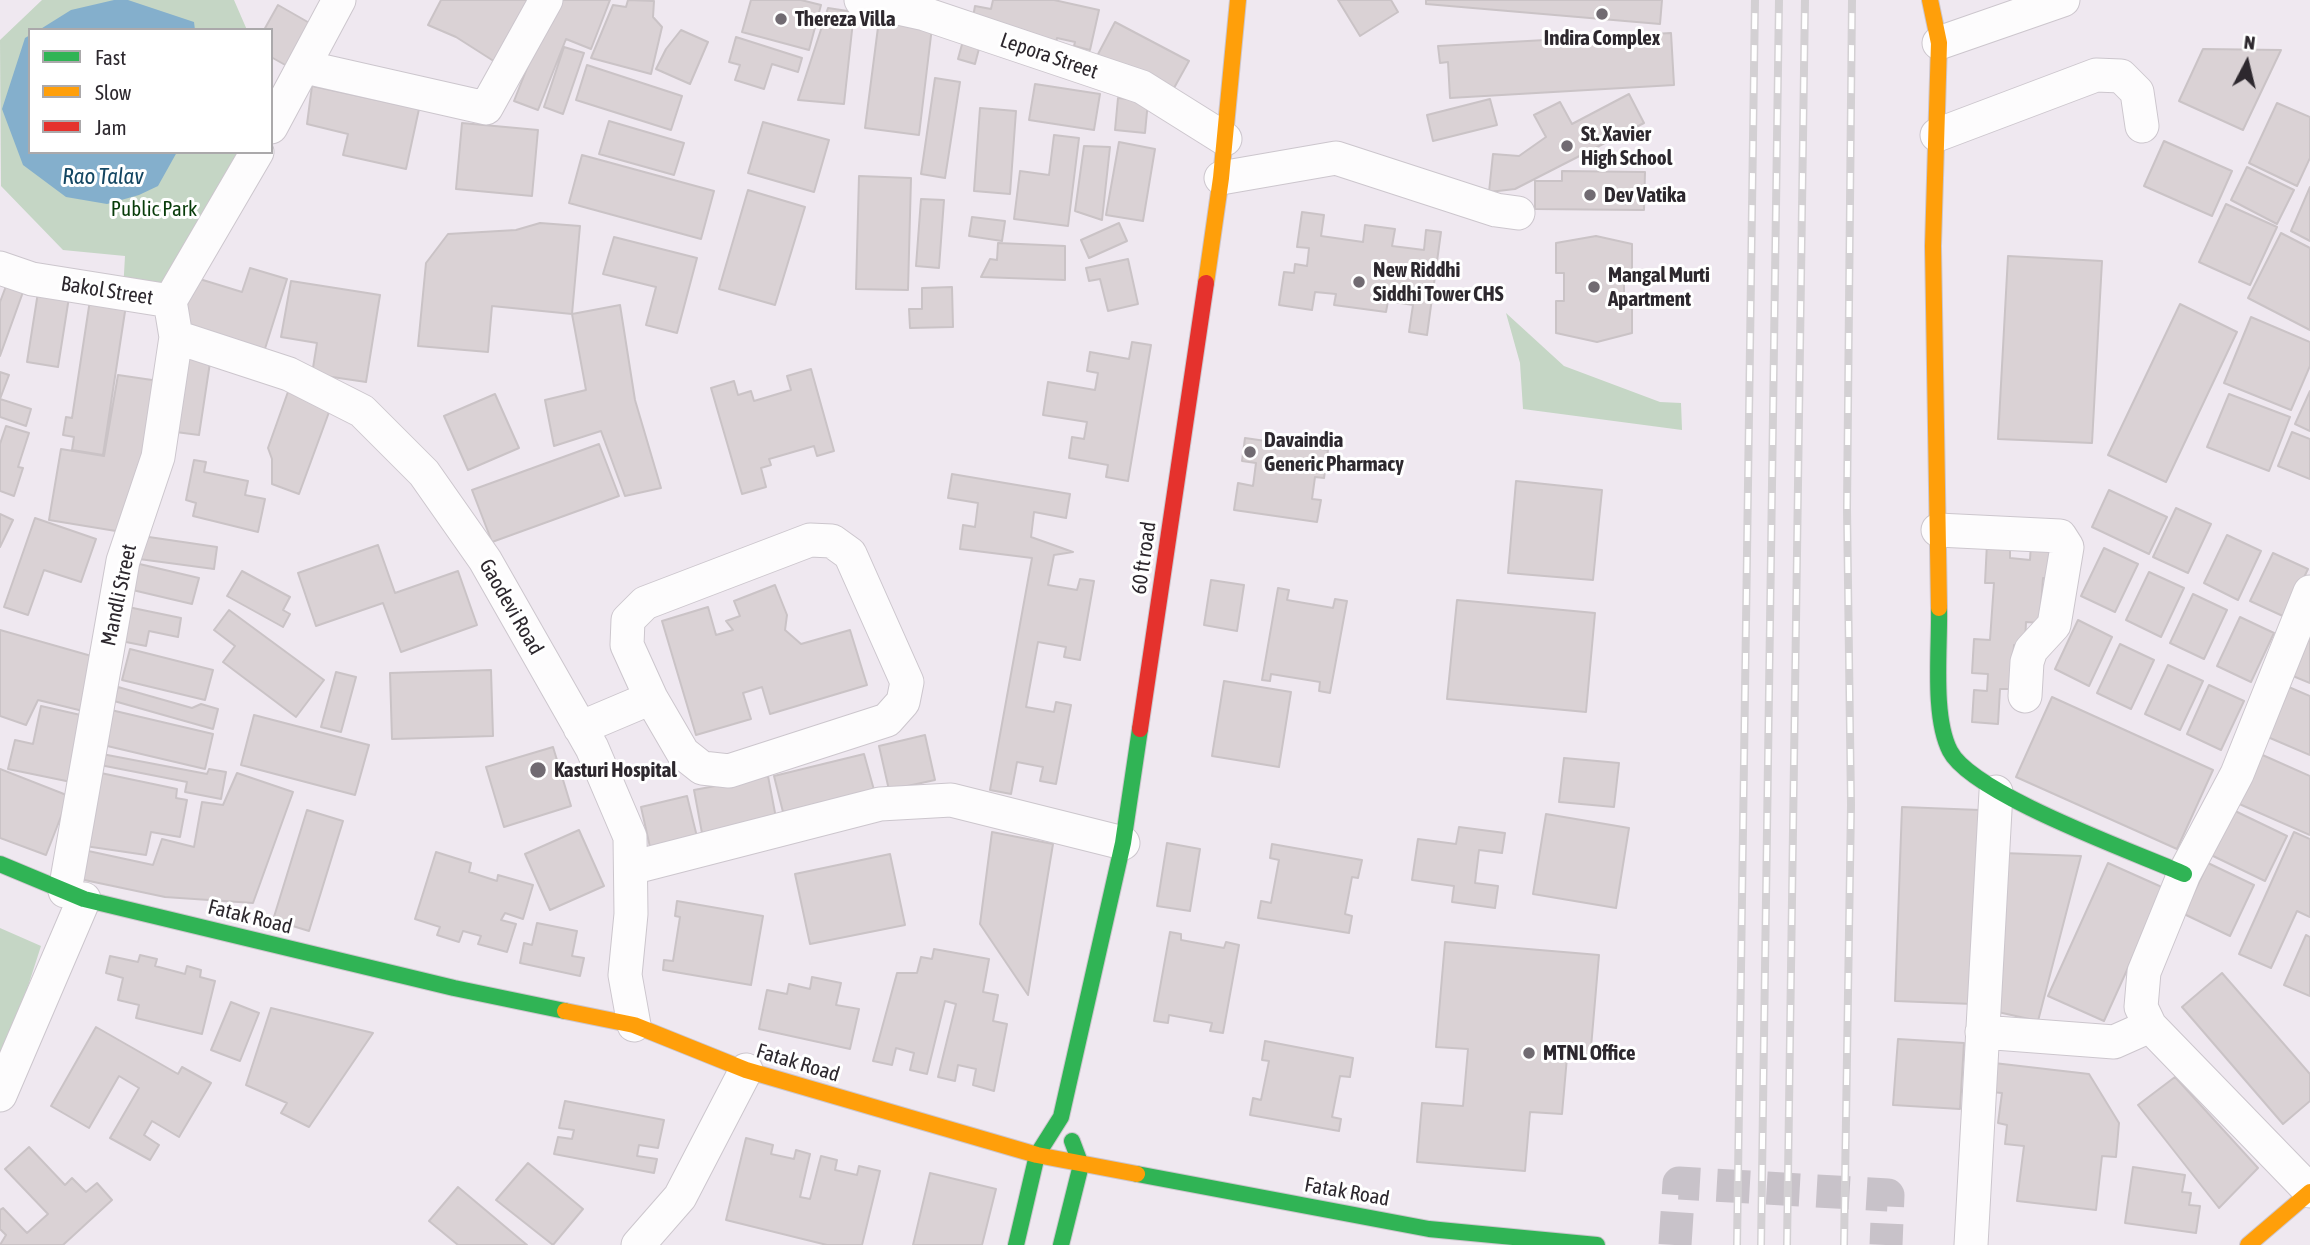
<!DOCTYPE html>
<html>
<head>
<meta charset="utf-8">
<style>
	body { margin:0 }
	#map { position:relative; width:2310px; height:1245px; overflow:hidden; background:#efe8f0; font-family:"Asap Condensed",sans-serif }
	canvas { display:block }
	.legend { position:absolute; left:28px; top:28px; width:245px; height:126px; box-sizing:border-box; background:#fff; border:2px solid #aba9ab; margin:0; padding:9px 12px; list-style:none; font-size:21px; color:#2d282e }
	.legend li { display:flex; align-items:center; gap:14px; height:35px }
	.legend b { width:35px; border:2px solid #aba9ab }
	.north { position:absolute; left:2212px; top:28px; width:70px; height:70px; -webkit-text-stroke:5px #fff; paint-order:stroke; rotate:7deg; font-size:19px; font-weight:700; line-height:28px; text-align:center; color:#2d282e }
	.north::after { content:''; display:block; margin:auto; width:24px; height:32px; background:#2d282e; clip-path:polygon(50% 0,100% 100%,50% 72%,0 100%) }
</style>
</head>
<body>
<div id="map">
<canvas width="2310" height="1245"></canvas>
<ul class="legend">
<li><b style="height:9px;background:#30b455"></b>Fast</li>
<li><b style="height:9px;background:#ff9f0a"></b>Slow</li>
<li><b style="height:9px;background:#e5322d"></b>Jam</li>
</ul>
<div class="north">N</div>
</div>
<script>
const ctx = document.querySelector('canvas').getContext('2d');
ctx.lineJoin = 'round';
function fill(path, color) { ctx.fillStyle = color; ctx.fill(path, 'evenodd'); }
function stroke(path, color, width, dash) { ctx.strokeStyle = color; ctx.lineWidth = width; ctx.lineCap = dash ? 'butt' : 'round'; ctx.setLineDash(dash || []); ctx.stroke(path); }
function drawText(font, color, halo, rows, align = 'center') {
  ctx.font = font + ' "Asap Condensed",sans-serif'; ctx.lineWidth = 6; ctx.setLineDash([]); ctx.textBaseline = 'middle'; ctx.strokeStyle = halo; ctx.fillStyle = color; for (const [text, x, y, turn = 0] of rows) {
    ctx.save(); ctx.translate(x, y); ctx.rotate((+turn || 0) * Math.PI / 180); ctx.textAlign = isNaN(turn) ? turn : align; if (halo) ctx.strokeText(text, 0, 0); ctx.fillText(text, 0, 0); ctx.restore();
  }
}
const green = new Path2D(`
	M42,0H234L247,30H30V152H250L168,296L123,291L125,256L63,250L1,186L0,40Z
	M1506,313L1564,366L1660,402L1681,403L1682,430L1523,409L1520,363Z
	M0,928L41,946L0,1073Z`);
const water = new Path2D(`
	M114,0H128L194,22L195,30H39L71,10Z
	M30,35V152H177L158,186L139,195L107,204L66,197L23,165L2,109L25,38Z`);
const building = new Path2D(`
	M441,0H535L503,67L456,37L428,25Z
	M554,0H610L591,49L566,39L538,110L514,101Z
	M628,0L654,1L653,17L662,27L651,74L591,58L613,5L626,7Z
	M751,0H801L821,5L809,50L742,32Z
	M993,0H1054L1099,10L1090,50L1074,46L1075,42L1057,38L1056,42L972,23L975,6L991,9Z
	M1338,0H1391L1398,12L1360,36Z
	M1426,0H1662L1660,24L1426,4Z
	M278,5L320,29L296,71L271,57V30H264Z
	M828,8L854,12L844,104L798,100Z
	M880,12L933,19L919,135L865,128Z
	M1115,22L1189,61L1169,97L1096,58Z
	M681,30L708,42L690,84L656,69L666,49Z
	M1671,33L1674,85L1450,98L1448,62L1440,63L1438,46Z
	M736,37L802,58L798,72L772,64L764,89L735,80L740,65L729,62Z
	M964,37L981,41L975,64L958,59Z
	M564,47L584,53L563,114L544,107Z
	M2203,49L2281,50L2243,130L2179,101Z
	M587,65L682,96L671,130L576,100Z
	M935,78L960,82L945,178L921,174Z
	M1035,84L1100,94L1094,130L1029,120Z
	M312,86L419,109L406,169L343,155L348,134L307,124Z
	M1629,94L1644,123L1515,189L1489,192L1493,154L1519,156L1546,137L1534,115L1560,102L1572,124Z
	M1118,98L1148,101L1145,133L1115,130Z
	M1490,99L1497,125L1433,141L1427,115Z
	M2277,103L2310,117V158L2297,186L2249,163Z
	M980,108L1016,111L1010,194L974,191Z
	M609,121L684,143L674,175L599,154Z
	M763,122L829,140L814,192L748,173Z
	M462,123L538,130L532,196L456,189Z
	M1054,135L1079,138L1068,226L1014,219L1020,171L1049,175Z
	M2164,141L2232,171L2212,216L2144,186Z
	M1119,142L1155,149L1143,221L1106,215Z
	M1084,146L1110,147L1102,220L1075,211Z
	M582,155L714,191L701,239L569,203Z
	M2247,167L2294,190L2277,224L2231,200Z
	M1562,171L1645,172L1644,210L1535,209V181H1562Z
	M859,176L911,178L908,290L856,289Z
	M2310,187V241L2291,231Z
	M748,190L805,207L775,305L719,289Z
	M921,199L944,200L939,268L916,266Z
	M2226,204L2277,227L2250,285L2199,262Z
	M1302,212L1324,215L1321,236L1363,242L1365,225L1395,229L1392,246L1424,250L1426,230L1441,232L1427,335L1409,332L1413,305L1388,301L1386,312L1334,305L1336,294L1315,292L1312,310L1279,305L1284,272L1294,273L1295,264L1307,266L1309,248L1297,247Z
	M972,217L1005,221L1002,241L969,236Z
	M540,223L580,226L572,314L492,306L488,352L418,346L426,263L448,234L516,230Z
	M1119,223L1127,241L1089,258L1081,240Z
	M2281,233L2310,248V330L2248,298Z
	M1596,236L1632,244V272H1624V301H1632V333L1597,342L1556,333V301H1564V273H1556V243Z
	M614,237L697,258L677,333L646,325L656,287L603,274Z
	M998,243L1065,246V280L981,277L990,259L997,260Z
	M2008,256L2102,261L2092,443L1998,439Z
	M1128,259L1138,304L1108,311L1100,279L1089,281L1086,268Z
	M250,268L287,279L263,355L177,329L193,277L242,292Z
	M291,281L380,295L366,382L312,374L317,343L281,337Z
	M6,286L23,292L0,356V302Z
	M39,286L70,291L58,367L27,362Z
	M952,287L953,327L910,328L909,309H922V288Z
	M90,300L126,305L103,455L72,450L74,437L63,435L66,417L72,418Z
	M2180,304L2237,332L2166,482L2108,455Z
	M620,305L635,400L661,488L625,496L601,431L554,446L545,400L586,390L572,314Z
	M2251,317L2310,342V366L2291,410L2224,383Z
	M1132,342L1151,345L1128,481L1106,477L1108,465L1069,458L1072,437L1084,439L1087,422L1043,415L1048,382L1095,390L1098,373L1087,371L1090,352L1129,359Z
	M180,351L211,356L199,435L168,431Z
	M811,369L834,451L817,456L814,446L769,459L771,465L761,468L766,487L742,494L711,388L734,381L738,395L751,391L754,401L791,390L787,376Z
	M0,372L9,375L0,399L31,409L26,426L0,417Z
	M118,375L159,381L128,533L49,520L61,449L104,456Z
	M289,389L332,404L299,494L272,484V459L268,448Z
	M2310,391V431L2295,424Z
	M495,394L519,448L468,470L444,416Z
	M2229,394L2290,417L2269,471L2207,447Z
	M6,426L29,433L18,467L23,468L14,496L0,491V444Z
	M2292,432L2310,439V479L2278,466Z
	M1245,438L1328,450L1324,478L1315,477L1312,499L1321,500L1317,522L1234,510L1238,483L1253,486L1256,463L1242,461Z
	M599,444L619,496L492,542L472,490Z
	M194,460L206,462L204,472L248,481L245,495L265,499L258,532L193,516L196,503L186,500Z
	M952,474L1070,494L1066,518L1034,512L1031,537L1073,552L1054,555L1048,585L1077,590L1080,579L1094,581L1080,660L1064,657L1066,647L1038,642L1026,707L1054,712L1056,702L1071,705L1056,784L1040,781L1043,767L1017,762L1011,794L990,790L1032,558L960,549L963,525L975,527L978,503L948,498Z
	M1516,481L1602,490L1593,580L1508,573Z
	M2109,490L2167,517L2149,554L2092,527Z
	M2176,508L2211,524L2188,573L2153,557Z
	M0,514L13,520L0,547Z
	M35,518L96,539L81,582L44,570L28,615L4,607Z
	M2227,535L2261,551L2238,600L2204,583Z
	M142,536L217,547L214,569L139,559Z
	M1987,543L2010,545V558L2030,560L2031,543L2057,545L2056,579L2043,578L2040,623L2026,622L2025,645H2014L2011,689H2000L1998,724L1972,722L1974,690L1987,691L1988,674L1972,673L1974,639L1990,640L1994,583H1985Z
	M378,545L395,593L458,571L477,625L401,652L383,603L316,626L298,573Z
	M2104,548L2138,564L2115,612L2081,596Z
	M2273,553L2308,569L2285,617L2250,601Z
	M131,562L199,578L192,604L124,588Z
	M242,571L290,597L283,610L290,614L283,627L227,596Z
	M2149,572L2184,588L2161,637L2126,620Z
	M1211,580L1244,585L1237,631L1204,625Z
	M775,585L787,615L785,630L801,644L850,630L867,685L770,714L762,687L743,693L751,719L696,735L662,621L708,607L716,635L733,630L726,621L740,616L734,601Z
	M1278,588L1289,590L1287,600L1333,608L1335,599L1347,601L1330,693L1319,691L1320,682L1271,674L1270,681L1262,680Z
	M2193,594L2227,610L2204,659L2170,643Z
	M1457,600L1595,613L1586,712L1447,699Z
	M128,607L181,618L178,637L149,631L146,646L121,641Z
	M229,610L324,680L296,717L223,662L235,646L214,630Z
	M2240,617L2274,633L2251,682L2217,666Z
	M2078,620L2112,637L2089,686L2055,669Z
	M2310,628V683L2288,674Z
	M0,630L102,659L83,711L38,700L26,725L0,716Z
	M2120,644L2154,660L2131,709L2097,693Z
	M130,649L213,670L205,700L122,680Z
	M2168,665L2203,681L2180,730L2145,714Z
	M491,670L493,736L392,739L390,673Z
	M336,672L356,677L341,732L321,727Z
	M1224,681L1291,692L1279,767L1212,756Z
	M2209,685L2244,701L2221,750L2187,734Z
	M2284,685L2310,696V755L2263,735Z
	M118,687L192,708L201,704L218,709L213,729L114,701Z
	M2052,697L2213,770L2177,849L2016,777Z
	M41,706L85,716L71,782L8,769L15,740L33,744Z
	M111,710L213,734L205,769L103,745Z
	M254,715L369,745L355,795L241,765Z
	M925,735L935,780L889,790L879,746Z
	M553,747L571,806L504,827L486,767Z
	M2258,753L2310,776V835L2237,803Z
	M102,754L207,774L209,769L226,772L221,799L185,792L187,782L100,765Z
	M864,754L874,790L783,812L774,776Z
	M1564,758L1619,763L1614,807L1559,802Z
	M0,769L69,796L46,855L0,838Z
	M96,772L177,789L176,798L187,800L180,837L151,832L146,855L85,846Z
	M237,773L293,792L253,903L165,897L75,878L79,849L153,865L162,839L194,847L202,802L223,805Z
	M768,776L776,818L702,833L694,790Z
	M687,796L699,845L652,856L641,807Z
	M1902,807L1980,810L1973,1004L1895,1001Z
	M307,810L343,821L309,931L273,920Z
	M2233,810L2287,836L2265,881L2211,855Z
	M1546,814L1629,828L1616,908L1533,894Z
	M1459,827L1505,833L1502,853L1479,850L1475,883L1498,886L1495,908L1452,902L1454,886L1412,880L1418,839L1456,844Z
	M579,830L604,886L550,910L525,854Z
	M992,832L1053,844L1028,995L980,924Z
	M2294,832L2310,839V917L2297,911L2271,968L2239,954Z
	M1167,843L1200,849L1190,911L1157,906Z
	M1272,844L1362,860L1358,878L1352,877L1345,914L1352,916L1349,933L1258,918L1261,901L1271,903L1279,860L1270,858Z
	M436,852L471,863L469,872L497,881L498,875L533,885L523,919L505,913L501,920L516,924L507,952L478,944L481,936L463,931L459,942L437,935L440,927L415,919Z
	M2003,853L2081,856L2038,1021L1998,1012Z
	M890,854L905,925L810,944L795,874Z
	M2108,863L2164,888L2104,1021L2048,996Z
	M2208,863L2254,885L2230,936L2184,914Z
	M677,901L763,916L751,985L663,970L664,960L673,961L680,917L675,916Z
	M537,923L577,931L572,956L584,958L580,976L520,963L524,943L532,945Z
	M1170,932L1181,934V940L1224,948L1226,942L1239,945L1223,1033L1210,1031L1212,1023L1169,1015L1168,1023L1154,1021Z
	M2306,935L2310,937V996L2284,985Z
	M1445,942L1599,955L1590,1059L1567,1057L1562,1114L1530,1112L1525,1171L1417,1162L1422,1103L1463,1106L1468,1049L1436,1047Z
	M934,949L989,959L983,992L998,995L993,1021L1007,1024L994,1091L973,1085L976,1069L958,1065L955,1081L938,1077L956,1004L945,1001L927,1074L910,1070L914,1053L896,1048L892,1065L873,1061L897,973H917L921,957L932,959Z
	M140,955L157,959L155,966L185,974L187,966L201,970L200,977L215,981L202,1034L136,1018L139,1005L118,1000L123,978L106,973L110,956L138,962Z
	M2222,973L2310,1074V1101L2283,1124L2182,1007Z
	M812,977L841,983L836,1005L859,1009L850,1049L759,1029L767,990L787,994L789,984L810,989Z
	M231,1002L259,1013L240,1061L211,1050Z
	M271,1008L373,1033L309,1127L281,1113L287,1103L246,1085Z
	M96,1027L178,1074L182,1067L211,1083L179,1137L152,1121L144,1135L159,1145L150,1160L110,1138L139,1088L119,1076L89,1128L51,1106Z
	M1898,1039L1964,1043L1960,1109L1893,1105Z
	M1265,1041L1353,1058L1350,1077L1340,1076L1332,1117L1341,1119L1339,1131L1250,1115L1253,1098L1261,1100L1269,1061L1262,1060Z
	M1994,1063L2089,1074L2119,1123L2116,1157L2102,1156L2096,1210L2017,1201L2024,1146L2005,1144L2007,1125L1998,1123L2002,1093L1991,1092Z
	M2175,1077L2258,1168L2219,1208L2138,1105Z
	M565,1101L664,1120L658,1148L639,1145L637,1156L657,1159L654,1173L554,1154L558,1137L572,1139L574,1130L559,1128Z
	M746,1138L773,1145L771,1154L794,1159L796,1150L810,1154L800,1197L810,1199L821,1156L837,1160L835,1170L857,1175L859,1166L880,1171L862,1245H827L726,1220Z
	M29,1147L65,1185L72,1178L86,1192L97,1183L112,1200L63,1245H0L6,1235L0,1229V1210L3,1208L27,1233L48,1214L5,1169Z
	M528,1163L583,1209L553,1245L496,1200Z
	M2133,1167L2185,1175L2182,1192L2191,1193L2189,1205L2200,1206L2196,1233L2125,1223Z
	M930,1173L996,1189L982,1245H913Z
	M458,1187L527,1245H458L429,1221Z`);
const streetTunnel = new Path2D(`
	M1675,1245L1679,1183L1888,1195L1886,1245`);
const street = new Path2D(`
	M861,0L925,14L1142,87L1225,139
	M1939,43L2063,0
	M305,67L486,108L546,0
	M271,127L339,0
	M1937,135L2096,75L2121,76L2137,92L2142,126
	M1221,178L1336,158L1496,210L1518,213
	M0,268L32,279L170,301L257,152
	M176,337L289,374L362,411L424,473L485,560L592,748L630,837L631,914L625,975L634,1025
	M1938,530L2060,536L2067,547L2054,625L2031,650L2027,662L2025,696
	M2310,592L2237,774L2184,874L2144,972L2141,1007L2150,1026L2310,1191
	M580,728L651,698L627,645L628,620L645,603L810,540L832,541L850,554L907,682L903,702L887,720L729,771L702,768L683,753L651,698
	M631,868L880,804L951,800L1123,843
	M65,891L123,561L158,457L176,337L170,301
	M1982,1032L2114,1042L2150,1026
	M0,1095L84,899
	M638,1245L680,1197L746,1070
	M1971,1245L1996,792`);
const fast = new Path2D(`
	M1939,608C1940,648 1932,716 1950,751C1972,794 2134,852 2184,874
	M0,864L84,899L454,988L565,1011
	M1137,1174L1429,1229L1597,1245
	M1016,1245L1037,1155L1061,1117L1123,843L1140,729
	M1061,1245L1081,1165L1072,1141`);
const slow = new Path2D(`
	M1930,0L1939,43L1933,246L1939,608
	M1206,283L1221,178L1238,0
	M565,1011L634,1025L746,1070L1037,1155L1137,1174
	M2248,1245L2310,1192`);
const jam = new Path2D(`
	M1140,729L1206,283`);
const rail = new Path2D(`
	M1737,1245L1755,0
	M1761,1245L1779,0
	M1787,1245L1805,0
	M1844,1245L1851,805L1847,508L1852,0`);
const markers = [
	[1602,14,7,"#716b72"],
	[781,19,7,"#716b72"],
	[1567,146,7,"#716b72"],
	[1590,195,7,"#716b72"],
	[1359,282,7,"#716b72"],
	[1594,287,7,"#716b72"],
	[1250,452,7,"#716b72"],
	[538,770,9,"#716b72"],
	[1529,1053,7,"#716b72"]
];
const poiNames = [
	["Thereza Villa",795,19],
	["Indira Complex",1602,38,"center"],
	["St. Xavier",1581,134],
	["High School",1581,158],
	["Dev Vatika",1604,195],
	["New Riddhi",1373,270],
	["Siddhi Tower CHS",1373,294],
	["Mangal Murti",1608,275],
	["Apartment",1608,299],
	["Davaindia",1264,440],
	["Generic Pharmacy",1264,464],
	["Kasturi Hospital",554,770],
	["MTNL Office",1543,1053]
];
const streetNames = [
	["Lepora Street",1049,56,19],
	["Bakol Street",107,291,9],
	["60 ft road",1144,558,-82],
	["Mandli Street",119,595,-78],
	["Gaodevi Road",511,607,60],
	["Fatak Road",250,917,14],
	["Fatak Road",798,1063,17],
	["Fatak Road",1347,1192,10]
];
const parkNames = [
	["Public Park",154,209]
];
const waterNames = [
	["Rao Talav",103,177]
];
fill(green, '#c5d6c5');
fill(water, '#84afcc');
fill(building, '#dad2d5');
stroke(building, '#cac3c6', 2);
stroke(streetTunnel, '#c8c2c9', 33, [33, 17]);
stroke(street, '#ccc6cd', 35);
stroke(fast, '#ccc6cd', 18);
stroke(slow, '#ccc6cd', 18);
stroke(jam, '#ccc6cd', 18);
stroke(street, '#fdfcfd', 33);
stroke(fast, '#30b455', 16);
stroke(slow, '#ff9f0a', 16);
stroke(jam, '#e5322d', 16);
stroke(rail, '#d3d0d3', 8);
stroke(rail, '#fff', 5, [16]);
for (const [x, y, r, color] of markers) { const dot = new Path2D(); dot.arc(x, y, r, 0, 2 * Math.PI); ctx.fillStyle = color; ctx.fill(dot); stroke(dot, '#fff', 2.5); }
drawText('bold 21px', '#2d282e', '#fff', poiNames, 'left');
drawText('21px', '#2d282e', '#fff', streetNames);
drawText('21px', '#083c0a', '#fff', parkNames);
drawText('italic 23px', '#144662', '#fff', waterNames);
</script>
</body>
</html>
